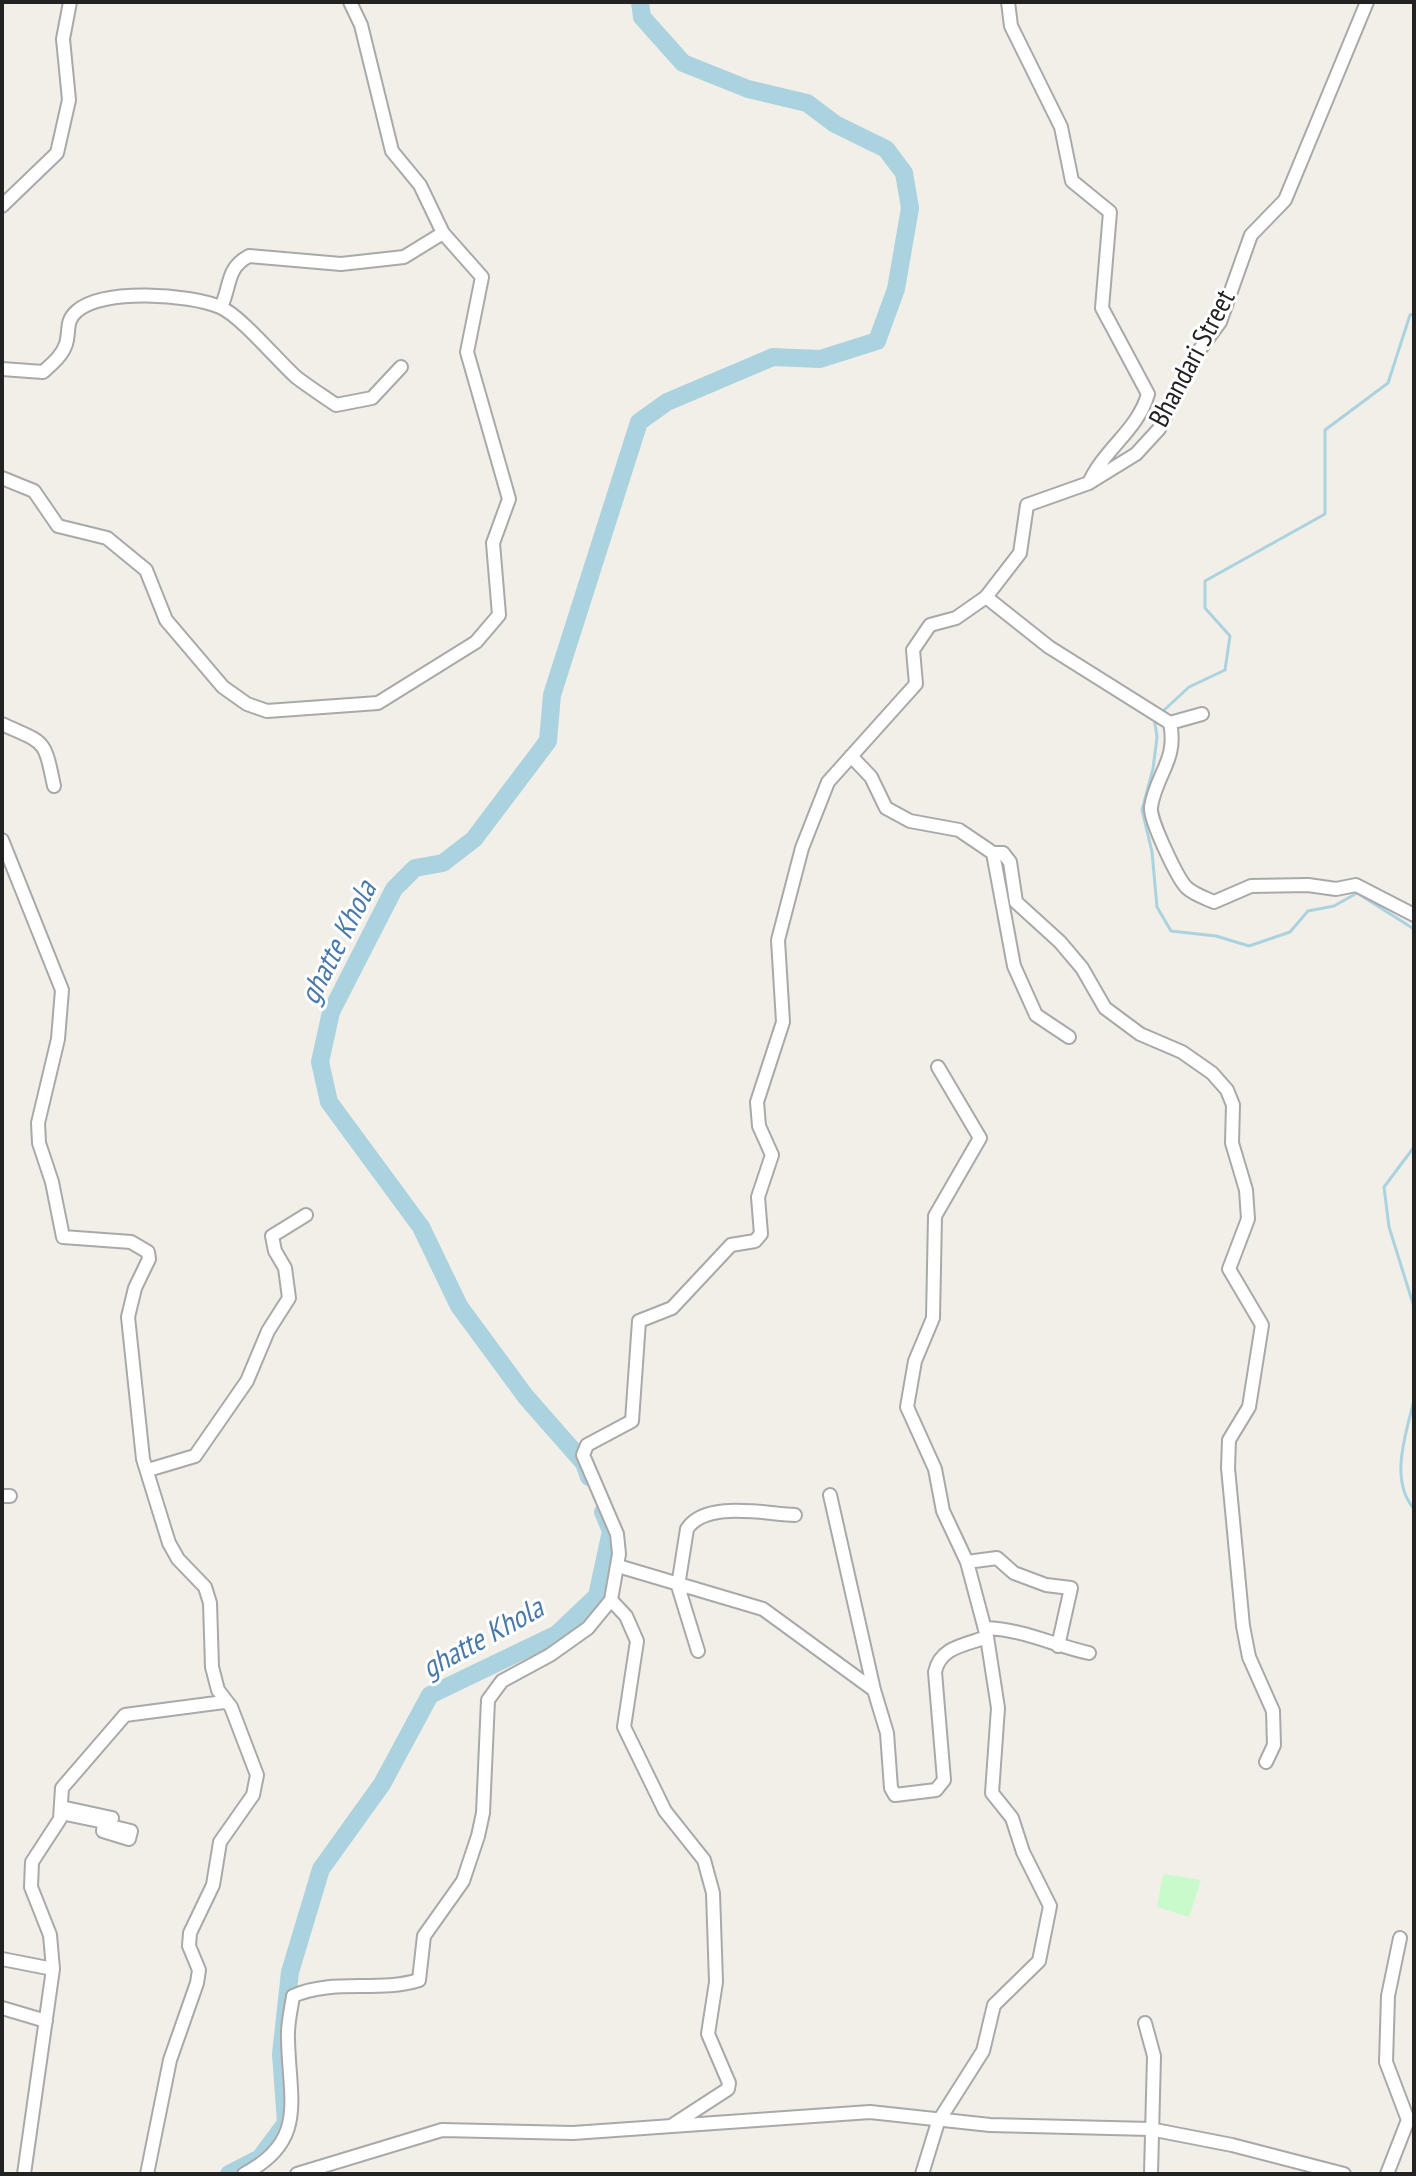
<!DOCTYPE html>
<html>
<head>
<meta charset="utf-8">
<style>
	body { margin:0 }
	#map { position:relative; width:1416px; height:2176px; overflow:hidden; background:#f2efe9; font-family:"PT Sans Narrow",sans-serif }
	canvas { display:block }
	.frame { position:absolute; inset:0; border:4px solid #222; pointer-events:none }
</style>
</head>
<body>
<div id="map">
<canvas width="1416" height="2176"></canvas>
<div class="frame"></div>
</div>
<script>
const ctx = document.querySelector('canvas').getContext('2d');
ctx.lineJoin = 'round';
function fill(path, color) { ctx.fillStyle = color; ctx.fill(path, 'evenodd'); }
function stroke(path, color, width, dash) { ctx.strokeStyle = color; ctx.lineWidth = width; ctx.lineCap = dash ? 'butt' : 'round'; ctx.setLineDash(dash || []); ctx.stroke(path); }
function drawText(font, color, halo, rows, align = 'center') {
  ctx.font = font + ' "PT Sans Narrow",sans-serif'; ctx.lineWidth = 6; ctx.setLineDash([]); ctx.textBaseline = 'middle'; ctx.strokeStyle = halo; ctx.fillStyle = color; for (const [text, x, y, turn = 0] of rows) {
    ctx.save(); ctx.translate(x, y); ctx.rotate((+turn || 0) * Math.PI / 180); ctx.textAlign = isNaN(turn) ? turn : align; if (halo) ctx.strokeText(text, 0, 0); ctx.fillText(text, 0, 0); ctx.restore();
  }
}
const park = new Path2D(`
	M1163,1874L1201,1880L1189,1917L1157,1907Z`);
const stream = new Path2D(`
	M1162,712L1189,687L1225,670L1230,636L1205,608V581L1325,514V430L1388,383L1410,315L1414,314
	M1154,717L1157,737L1153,769L1142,810L1152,852L1157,907L1171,931L1216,936L1249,946L1290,932L1308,911L1334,906L1357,893L1414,929
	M1414,1147L1384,1187L1389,1227L1414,1307
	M1414,1400C1406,1434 1389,1480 1414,1509`);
const river = new Path2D(`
	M589,1477L584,1463L526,1397L459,1306L421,1227L329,1102L320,1062L331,1012L394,889L415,868L443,863L474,839L548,741L552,695L639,422L667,402L773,357L820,359L877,341L896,289L910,208L904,173L886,149L835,124L807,103L748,89L683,63L642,17L640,2
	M229,2174L260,2158L286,2123L281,2054L290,1972L321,1869L382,1784L430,1695L557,1634L597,1596L611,1531L603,1512`);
const minor = new Path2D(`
	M1008,2L1011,26L1061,127L1072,181L1110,212L1102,308L1148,394C1138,430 1104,449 1089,483
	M2,206L57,153L69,100L63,39L70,2
	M221,307C231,286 226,268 249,256L341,264L404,257L443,233
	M2,369L43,372C52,364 62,356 66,344C70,331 65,321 77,311C103,288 189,294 220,307C241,316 277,360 296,377C309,387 323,396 336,405L372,398L401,367
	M2,478L34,491L58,526L107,538L146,570L166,620L223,687L247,704L267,711L378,703L476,642L499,615L493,543L509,499L467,352L482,277L443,233L420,185L392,151L361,25L350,2
	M986,597L1049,647L1170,723L1202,714
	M1170,723C1178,760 1156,774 1151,807C1149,819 1177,877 1186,887C1193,894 1205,898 1214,902L1251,886L1308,885L1336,889L1356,885L1414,915
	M2,724C45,744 44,737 54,786
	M851,756L871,777L886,808L910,821L959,830L993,853H1003L1010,862L1016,902L1060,942L1082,968L1105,1008L1140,1034L1182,1052L1212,1073L1227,1090L1233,1105L1232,1143L1246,1190L1248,1219L1229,1269L1262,1325L1249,1407L1229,1440L1228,1468L1243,1626L1249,1657L1273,1711L1274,1745L1266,1762
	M2,840L62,990L58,1039L38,1123L39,1143L52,1182L63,1237L131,1242L148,1252L149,1259L135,1288L128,1317L143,1459L169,1543L178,1559L205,1587L210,1603L212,1667L218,1690L231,1707L257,1775L253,1795L220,1842L213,1885L190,1933L189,1946L199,1970L197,1983L170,2060L147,2174
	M993,853L1014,966L1036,1015L1069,1037
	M148,1470L195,1456L247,1381L268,1331L289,1298L285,1268L275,1251L272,1236L306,1215
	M830,1495L874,1690L887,1733L891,1788L895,1795L936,1790L944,1780L935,1672C940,1647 965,1645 987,1637
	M2,1496H10
	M967,1562L997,1558L1014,1573L1046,1585L1071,1588L1058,1646
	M618,1566L763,1609L874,1690
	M611,1600L626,1616L637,1641L624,1727L665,1811L704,1860L713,1893L716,1982L708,2034L729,2083L728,2089L671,2126
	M985,1628C1022,1629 1053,1645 1089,1653
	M698,1651L678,1586L687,1529C706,1500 765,1514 795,1515
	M61,1813L104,1822L103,1831L129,1839L131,1831L110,1826L112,1818L61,1807
	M2,1959L53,1969
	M2,2008L46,2021
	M1145,2023L1154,2056L1151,2174
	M24,2174L53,1969L50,1935L31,1887L32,1862L60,1819L62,1788L125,1715L224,1702
	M244,2174C308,2141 289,2099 288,2039C287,2025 291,2010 293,1996C333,1978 378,1993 419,1980L424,1936L463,1881L478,1836L483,1813L488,1700L502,1681L550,1655L588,1628L611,1600L619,1554L617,1534L583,1455L587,1445L632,1421L639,1321L672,1308L731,1245L755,1241L761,1234L758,1197L772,1155L759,1126L757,1102L783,1022L778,940L802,848L828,782L916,684L913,650L930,625L956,618L986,597L1020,553L1027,505L1089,483L1136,454L1159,429L1195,356L1220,322L1251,235L1285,200L1367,2
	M297,2174L442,2130L573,2133L870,2112L990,2125L1150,2129L1232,2145L1344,2174
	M922,2174L938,2122L983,2051L994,2005L1039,1961L1050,1906L1023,1852L1012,1818L992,1793L998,1708L987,1637L967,1562L943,1511L935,1469L907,1407L915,1361L933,1318L935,1216L980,1138L938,1067
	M1387,2174L1408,2120L1386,2062L1388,1996L1400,1938`);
const streetNames = [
	["Bhandari Street",1193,359,-62]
];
const waterNames = [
	["ghatte Khola",339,943,-63],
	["ghatte Khola",483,1639,-29]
];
fill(park, '#c8facc');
stroke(stream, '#aad3df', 3);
stroke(river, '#aad3df', 18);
stroke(minor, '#a9a9a9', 16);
stroke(minor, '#fff', 12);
drawText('28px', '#222', '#fff', streetNames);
drawText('italic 30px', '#4a7aab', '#fff', waterNames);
</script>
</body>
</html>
